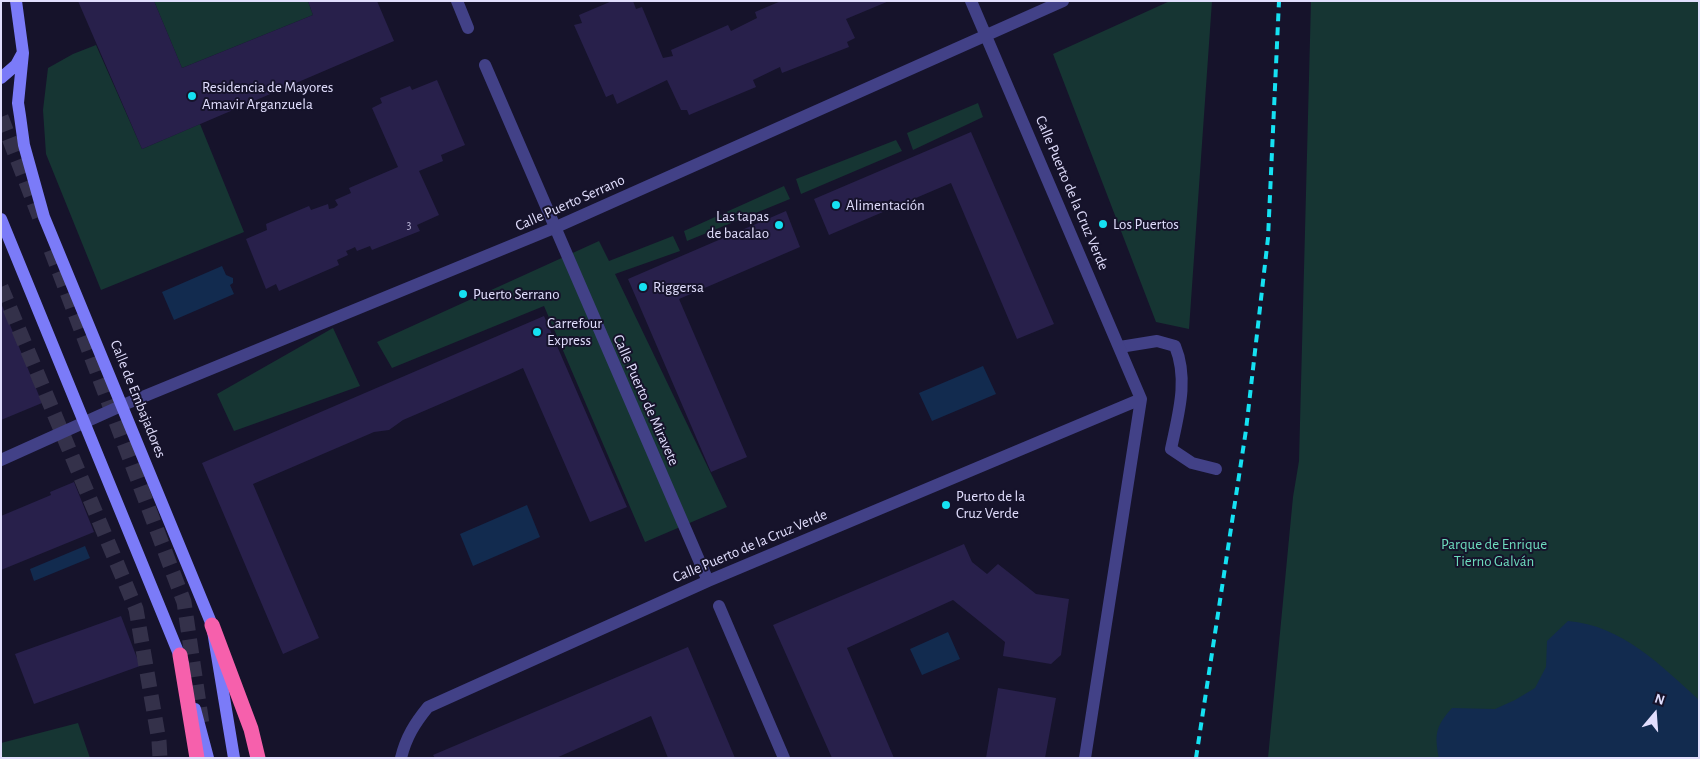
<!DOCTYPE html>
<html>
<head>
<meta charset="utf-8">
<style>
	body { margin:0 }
	#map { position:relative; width:1700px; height:759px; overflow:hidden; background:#16132b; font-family:"Alegreya Sans",sans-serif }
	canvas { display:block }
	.frame { position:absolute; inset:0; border:2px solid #e1defd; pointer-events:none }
	.north { position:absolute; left:1630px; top:689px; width:50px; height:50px; -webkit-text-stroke:4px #16132b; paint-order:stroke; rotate:18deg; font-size:14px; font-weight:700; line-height:20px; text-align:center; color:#e1defd }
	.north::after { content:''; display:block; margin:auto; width:18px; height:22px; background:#e1defd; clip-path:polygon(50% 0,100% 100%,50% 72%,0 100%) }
</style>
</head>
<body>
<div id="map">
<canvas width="1700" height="759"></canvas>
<div class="frame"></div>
<div class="north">N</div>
</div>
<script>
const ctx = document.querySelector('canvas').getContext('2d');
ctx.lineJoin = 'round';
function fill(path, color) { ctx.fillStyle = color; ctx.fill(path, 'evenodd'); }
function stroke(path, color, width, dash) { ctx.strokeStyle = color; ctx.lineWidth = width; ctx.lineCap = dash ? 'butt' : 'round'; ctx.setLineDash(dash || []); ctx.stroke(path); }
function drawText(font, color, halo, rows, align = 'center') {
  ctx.font = font + ' "Alegreya Sans",sans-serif'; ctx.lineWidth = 4; ctx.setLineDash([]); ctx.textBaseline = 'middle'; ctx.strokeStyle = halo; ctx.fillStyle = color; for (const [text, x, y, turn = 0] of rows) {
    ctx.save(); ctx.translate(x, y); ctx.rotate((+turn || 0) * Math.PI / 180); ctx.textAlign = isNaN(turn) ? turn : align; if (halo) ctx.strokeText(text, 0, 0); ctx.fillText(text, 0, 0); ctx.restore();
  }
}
const green = new Path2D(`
	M154,1H308L313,15L182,68Z
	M1170,1H1212L1189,329L1156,322L1053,54Z
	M1311,1H1699V758H1268L1293,497L1299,461Z
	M96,45L142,149L200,124L244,232L101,290L46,154L43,110L48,68L73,54Z
	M978,103L983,117L913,150L907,133Z
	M896,140L902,151L801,194L796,179Z
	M784,186L790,199L687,241L684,231Z
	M673,236L680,251L615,274L727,507L645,542L544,306L392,368L377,342L599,241L609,261Z
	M333,328L360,386L234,431L217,394Z
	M78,723L90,758H1V743Z`);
const water = new Path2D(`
	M222,266L226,275L233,278V283L230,285L234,294L174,320L162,292Z
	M983,366L996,394L932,421L919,393Z
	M527,505L540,537L473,566L460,534Z
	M85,546L90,558L34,581L30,569Z
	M1568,621C1621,625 1662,666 1699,700V758H1439C1434,734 1436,726 1452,708L1495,709L1515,700L1535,688L1546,667L1547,641Z
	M948,632L960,659L922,675L910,649Z`);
const building = new Path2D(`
	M78,1H154L182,68L313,15L308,1H377L394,41L142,149Z
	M612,1H633L636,9L642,7L663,58L673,56L671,50L728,25L731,31L757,18L755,12L781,1H889L846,19L855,38L847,42L849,47L782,73L780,67L753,80L756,87L689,115L687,110H681L667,80L617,104L613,94L606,97L574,25L582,23L579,15Z
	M437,80L465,145L441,155L443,161L419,171L439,215L417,225L420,231L372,250L370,246L357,251L355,247L351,249L346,251L348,255L337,260L339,265L279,291L276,284L266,289L246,239L267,230L266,224L309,206L311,210L328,204L329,209L334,208L338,205L335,200L351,193L349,188L398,167L372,108L382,103L380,98L410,86L412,90Z
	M971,132L1054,324L1017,339L951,183L829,235L814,199Z
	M786,211L800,247L679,299L747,457L711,472L628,279Z
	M1,303L42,403L1,420Z
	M544,316L627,507L590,522L523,368L510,374L403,420L389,430L374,432L253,484L319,638L283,654L202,463Z
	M74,482L94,532L1,570V516L51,495L50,492Z
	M964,544L972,562L987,574L998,564L1036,594L1069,599L1061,655L1051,664L1003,656L1005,642L953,600L847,648L894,758H832L773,625Z
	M121,616L140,666L34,704L15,654Z
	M688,647L735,758H668L651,716L556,758H435L433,755Z
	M998,688L1056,698L1045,758H986Z`);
const motorwayTunnel = new Path2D(`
	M1,117L41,221
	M51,250L184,602L202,724
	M1,287L136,609L159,741L160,758`);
const service = new Path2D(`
	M1120,347L1157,341L1175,346C1189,380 1178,415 1171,449L1192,463L1216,469`);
const pedestrian = new Path2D(`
	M719,606L784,758`);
const minor = new Path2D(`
	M457,1L468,28
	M971,1L1141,399L1085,758
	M485,65L708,581
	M1,460L123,405L554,228L1063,1
	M401,758C406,737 415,723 428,707L708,581L1141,399`);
const secondary = new Path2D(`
	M16,1L23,53L18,103L20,116L24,145L44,217L212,625L234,758
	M1,78L16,65L22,54
	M1,219L183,664
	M195,709L208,758`);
const motorway = new Path2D(`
	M212,625L251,729L258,758
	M180,655L197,758`);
const rail = new Path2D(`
	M1196,758L1246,430L1268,238L1279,1`);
const markers = [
	[192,96,5,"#15e1f2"],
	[836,205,5,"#15e1f2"],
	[1103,224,5,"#15e1f2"],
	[779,225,5,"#15e1f2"],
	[643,287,5,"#15e1f2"],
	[463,294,5,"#15e1f2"],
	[537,332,5,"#15e1f2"],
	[946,505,5,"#15e1f2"]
];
const numberNames = [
	["3",409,225]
];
const poiNames = [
	["Residencia de Mayores",202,87],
	["Amavir Arganzuela",202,104],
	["Alimentación",846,205],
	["Las tapas",769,216,"right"],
	["de bacalao",769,233,"right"],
	["Los Puertos",1113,224],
	["Riggersa",653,287],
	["Puerto Serrano",473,294],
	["Carrefour",547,323],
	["Express",547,340],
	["Puerto de la",956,496],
	["Cruz Verde",956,513]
];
const streetNames = [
	["Calle Puerto de la Cruz Verde",1072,193,67],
	["Calle Puerto Serrano",570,203,-24],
	["Calle de Embajadores",138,399,68],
	["Calle Puerto de Miravete",646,400,66],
	["Calle Puerto de la Cruz Verde",750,546,-23]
];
const parkNames = [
	["Parque de Enrique",1494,544],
	["Tierno Galván",1494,561]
];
fill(green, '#163533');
fill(water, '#122b4f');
fill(building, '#28204b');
stroke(motorwayTunnel, '#34314a', 15, [15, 8]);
stroke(service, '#424187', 12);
stroke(pedestrian, '#424187', 12);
stroke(minor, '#424187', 12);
stroke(secondary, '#7b7bf8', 12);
stroke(motorway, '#f660ac', 15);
stroke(rail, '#15e1f2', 4, [8, 6]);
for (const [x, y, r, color] of markers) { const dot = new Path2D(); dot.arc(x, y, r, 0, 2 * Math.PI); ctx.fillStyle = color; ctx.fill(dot); stroke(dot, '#16132b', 2); }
drawText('12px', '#b3aed0', null, numberNames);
drawText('15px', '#e1defd', '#16132b', poiNames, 'left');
drawText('15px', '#e1defd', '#16132b', streetNames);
drawText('15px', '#6ddbbd', '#16132b', parkNames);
</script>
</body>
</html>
